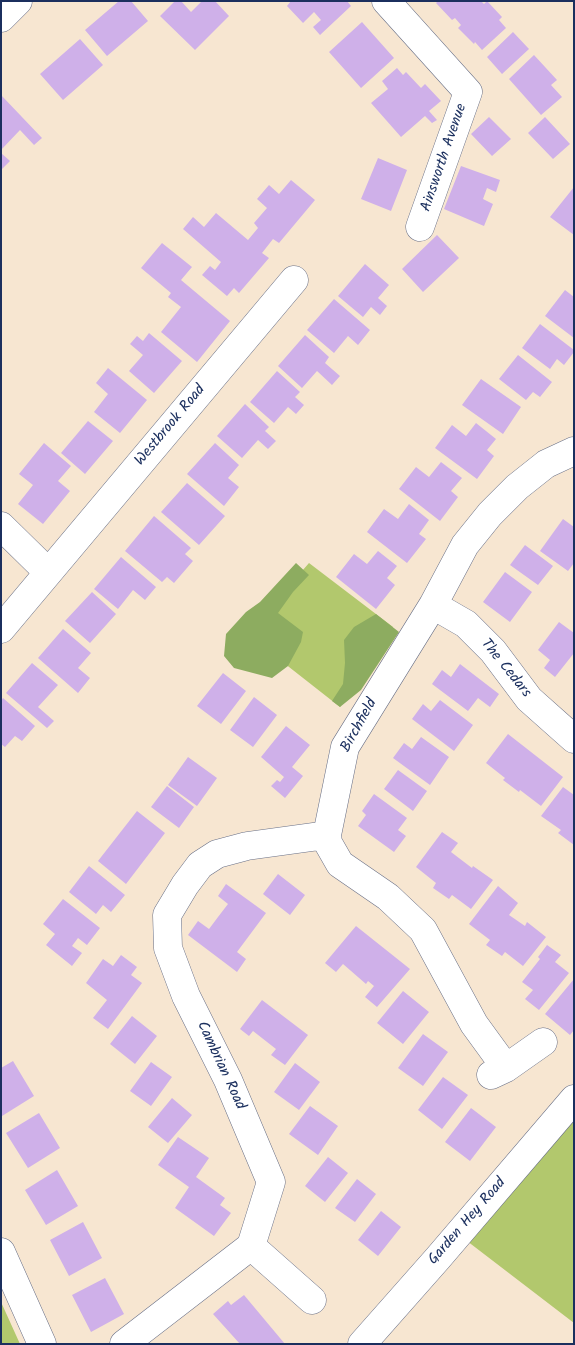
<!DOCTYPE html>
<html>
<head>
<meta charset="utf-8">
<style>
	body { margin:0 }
	#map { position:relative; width:575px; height:1345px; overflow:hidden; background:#f7e6d1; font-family:Kalam,sans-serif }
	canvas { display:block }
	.frame { position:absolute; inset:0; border:2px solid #1b2f5e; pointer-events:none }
</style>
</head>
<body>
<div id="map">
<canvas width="575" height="1345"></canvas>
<div class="frame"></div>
</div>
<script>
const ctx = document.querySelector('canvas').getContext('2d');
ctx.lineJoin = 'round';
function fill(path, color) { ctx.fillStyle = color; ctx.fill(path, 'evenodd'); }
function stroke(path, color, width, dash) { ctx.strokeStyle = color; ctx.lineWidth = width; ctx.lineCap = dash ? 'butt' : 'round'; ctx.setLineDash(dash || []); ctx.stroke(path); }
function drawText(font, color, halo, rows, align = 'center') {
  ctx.font = font + ' Kalam,sans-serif'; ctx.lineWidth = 5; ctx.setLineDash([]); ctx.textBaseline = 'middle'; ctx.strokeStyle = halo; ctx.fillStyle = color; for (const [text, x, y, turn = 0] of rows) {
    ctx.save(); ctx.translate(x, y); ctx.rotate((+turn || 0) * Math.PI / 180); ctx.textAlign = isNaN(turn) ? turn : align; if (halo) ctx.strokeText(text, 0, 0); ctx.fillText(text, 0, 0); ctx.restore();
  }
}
const green = new Path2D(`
	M309,563L393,627L340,707L247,634Z
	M574,1118V1323L467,1241Z
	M1,1302L20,1344H1Z`);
const forest = new Path2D(`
	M296,563L309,575L293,592L278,613L303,632L301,642L288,666L272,678L234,668L224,656L226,634L246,612L260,602Z
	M376,614L399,632L361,690L340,707L332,701L343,684L345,663L344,640L354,627Z`);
const building = new Path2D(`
	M119,1H131L148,21L107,56L85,30Z
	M175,1H181L191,12L202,1H215L229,16L195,50L160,16Z
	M291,1H347L351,6L320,35L313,27L321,20L314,12L303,23L287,6Z
	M438,1H481L484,4L487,1L502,17L499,20L506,28L482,50L475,42L474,44L458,28L461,25L455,18L452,20L436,3Z
	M362,22L394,58L361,88L329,52Z
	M513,32L529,49L502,74L487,57Z
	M80,39L103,65L63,100L40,74Z
	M534,55L557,80L551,85L562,97L541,115L509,79Z
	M397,68L403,75L406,72L421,88L425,84L441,101L429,111L437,120L432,123L425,116L401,137L371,103L388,89L382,81Z
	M1,95L42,138L34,145L20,130L1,150Z
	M489,117L511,139L492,156L471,134Z
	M545,117L570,144L553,159L528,133Z
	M1,153L10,161L1,170Z
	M378,158L407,170L391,211L361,199Z
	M461,166L500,180L496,192L487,188L483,199L493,204L484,226L444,209Z
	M291,180L315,200L279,243L273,239L262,253L269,258L239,293L234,288L227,296L202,275L210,266L215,270L221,262L183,229L193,217L204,227L216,213L248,240L258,228L254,223L267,208L257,199L269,185L279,194Z
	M574,187V235L550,217Z
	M437,235L459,258L423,292L402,269Z
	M162,243L192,267L181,280L230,321L197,362L161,332L181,307L168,297L171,293L141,268Z
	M365,264L389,285L378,298L387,306L380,315L371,307L363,317L338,296Z
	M565,290L574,297V338L545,316Z
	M334,299L370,330L358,345L348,336L334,353L307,330Z
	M540,324L574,350V352L564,365L557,359L550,369L522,348Z
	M149,333L182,361L154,393L129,371L143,355L130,344L137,336L143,341Z
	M305,335L329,357L325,363L340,376L332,385L317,371L302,388L278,366Z
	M518,355L552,382L540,397L533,392L526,400L499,379Z
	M108,368L147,400L120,433L94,412L108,394L96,383Z
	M277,371L300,392L295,397L304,405L296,414L288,407L274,423L250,402Z
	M481,379L521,407L503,434L462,405Z
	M245,404L269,427L265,431L276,441L268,449L258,440L242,458L217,436Z
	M88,421L113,441L85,474L61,453Z
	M476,423L496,439L487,450L494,456L477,479L435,448L452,425L466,436Z
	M44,443L71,466L58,481L70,491L43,524L18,504L33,485L19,474Z
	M215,443L239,465L228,478L239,487L224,506L187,474Z
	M441,462L462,478L451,491L458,497L440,521L399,489L416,467L429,477Z
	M187,483L225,516L199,545L161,512Z
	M409,504L429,520L419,534L426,539L407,563L367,532L384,509L398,519Z
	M154,516L191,548L185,554L193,561L174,583L167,577L162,582L125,551Z
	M563,519L574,527V563L568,571L540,551Z
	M525,545L553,566L538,585L510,565Z
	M378,551L397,566L387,578L395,585L376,609L336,577L354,554L367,564Z
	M121,557L156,587L145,600L133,590L118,609L94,589Z
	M505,572L532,592L510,622L483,602Z
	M92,592L116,614L90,643L65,621Z
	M559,622L574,633V653L555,677L544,668L550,660L538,650Z
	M63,629L91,653L78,668L90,678L78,693L38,658Z
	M32,663L58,685L38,707L54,721L47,728L6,693Z
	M460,664L499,694L490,707L478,698L468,711L432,684L442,670L451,677Z
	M223,673L246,691L221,724L197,706Z
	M254,697L277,715L253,747L230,730Z
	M3,698L35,726L22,741L15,736L5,747L1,744V701Z
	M440,700L473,725L454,751L412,719L423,704L431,711Z
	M286,726L310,745L292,767L303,776L285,798L271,786L277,780L280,782L284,777L261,757Z
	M508,734L563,777L541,806L520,790L519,792L503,780L505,778L486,763Z
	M421,737L449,757L430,785L393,758L404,743L412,749Z
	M188,757L217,778L197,806L168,785Z
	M398,770L427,791L413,811L384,789Z
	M167,786L194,807L179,828L151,807Z
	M563,787L574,795V845L558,833L561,830L541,816Z
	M374,794L407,818L398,830L406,836L394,852L358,826L366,815L362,811Z
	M137,811L165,833L126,884L98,861Z
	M442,832L458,843L451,852L472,868L473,866L493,880L471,909L452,895L449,899L433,888L436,883L416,867Z
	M89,866L125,895L111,912L103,905L96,914L69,892Z
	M278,874L305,895L290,915L263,894Z
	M226,884L266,913L237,952L246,959L237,972L188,935L198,921L209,929L218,917L228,904L218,896Z
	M498,886L518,903L509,915L525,926L527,922L546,937L523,966L505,952L502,956L486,945L490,940L469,924Z
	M63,899L100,928L87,945L78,938L72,946L82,953L72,966L46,945L55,934L43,924Z
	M356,926L410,969L377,1007L365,997L374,986L368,981L366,984L343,964L336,972L325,963Z
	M547,945L561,955L555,962L569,973L539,1010L525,999L533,990L522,982L540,959L538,957Z
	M121,955L137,967L131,975L142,983L108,1029L93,1018L107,1000L86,983L103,959L113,966Z
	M574,979V1030L570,1035L545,1014Z
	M403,991L429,1012L403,1044L377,1023Z
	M262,1000L308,1035L285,1065L271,1055L276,1049L253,1031L249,1036L240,1029Z
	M132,1016L157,1036L135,1064L110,1044Z
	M423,1034L448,1052L423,1086L398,1068Z
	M13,1061L34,1096L2,1116L1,1068Z
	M151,1062L172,1077L151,1106L130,1091Z
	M295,1063L320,1082L299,1110L274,1092Z
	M443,1077L468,1095L442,1129L418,1110Z
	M172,1098L192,1115L168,1143L148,1127Z
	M310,1106L338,1126L318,1155L289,1134Z
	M471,1108L496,1127L470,1161L445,1142Z
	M39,1113L60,1148L28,1168L6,1133Z
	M178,1137L209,1158L196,1177L225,1198L220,1205L231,1213L214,1236L175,1208L189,1187L158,1165Z
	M328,1157L348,1173L325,1202L305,1186Z
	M57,1170L78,1206L46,1225L25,1190Z
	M357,1179L376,1194L355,1222L335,1208Z
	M381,1211L401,1227L378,1256L358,1240Z
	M83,1222L102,1258L69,1276L50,1240Z
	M105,1278L124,1314L91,1332L72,1295Z
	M244,1295L285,1344H240L213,1314L228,1301L231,1305Z`);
const minor = new Path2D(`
	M386,1L468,92L420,227
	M1,526L48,572
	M433,605L466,624L493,651L529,699L574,739
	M1,629L294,280
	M506,1068L474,1024L423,930L388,897L340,864L328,843L327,835L345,747L433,605L465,545L490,514L517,487L546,464L574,451
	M491,1075L506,1068L543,1042
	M251,1246L312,1300
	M1,1252L42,1344
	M124,1344L251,1246L271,1182L228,1080L186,996L168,948L167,915L185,885L200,865L217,854L247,846L327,835`);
const tertiary = new Path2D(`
	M1,18L18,1
	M362,1344L438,1258L574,1099`);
const streetNames = [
	["Ainsworth Avenue",445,158,-71],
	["Westbrook Road",171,426,-50],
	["The Cedars",505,669,51],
	["Birchfield",360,726,-61],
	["Cambrian Road",220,1066,65],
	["Garden Hey Road",468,1222,-49]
];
fill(green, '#b2c86d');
fill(forest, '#8dac60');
fill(building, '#cfb0e9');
stroke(minor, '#686f86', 29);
stroke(tertiary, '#686f86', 29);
stroke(minor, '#fff', 28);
stroke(tertiary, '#fff', 28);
drawText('15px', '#1b2f5e', '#fff', streetNames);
</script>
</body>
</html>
